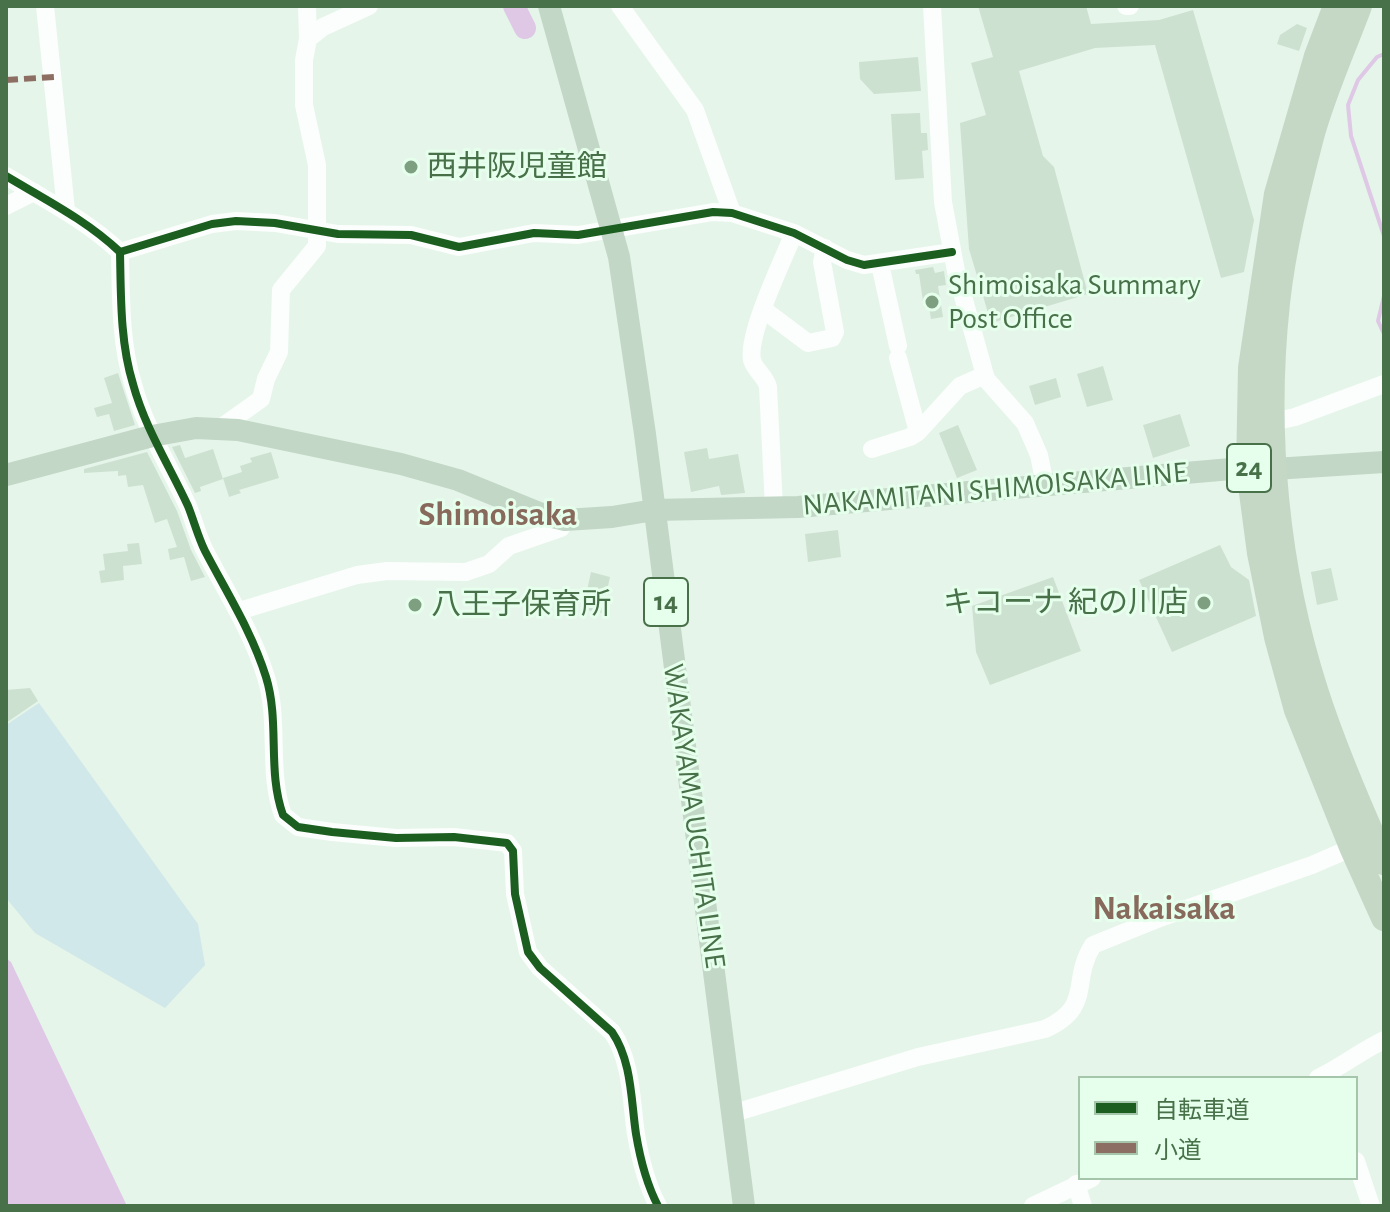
<!DOCTYPE html>
<html>
<head>
<meta charset="utf-8">
<style>
	body { margin:0 }
	#map { position:relative; width:1390px; height:1212px; overflow:hidden; background:#e5f5ea; font-family:"Alegreya Sans","Noto Sans JP",sans-serif }
	canvas { display:block }
	.frame { position:absolute; inset:0; border:8px solid #487149; pointer-events:none }
	.legend { position:absolute; left:1078px; top:1076px; width:280px; height:104px; box-sizing:border-box; background:#e5ffec; border:2px solid #a6c6ab; margin:0; padding:10px 14px; list-style:none; font-size:24px; color:#487149 }
	.legend li { display:flex; align-items:center; gap:16px; height:40px }
	.legend b { width:40px; border:2px solid #a6c6ab }
</style>
</head>
<body>
<div id="map">
<canvas width="1390" height="1212"></canvas>
<div class="frame"></div>
<ul class="legend">
<li><b style="height:10px;background:#1b5e20"></b>自転車道</li>
<li><b style="height:10px;background:#8d6e63"></b>小道</li>
</ul>
</div>
<script>
const ctx = document.querySelector('canvas').getContext('2d');
ctx.lineJoin = 'round';
function fill(path, color) { ctx.fillStyle = color; ctx.fill(path, 'evenodd'); }
function stroke(path, color, width, dash) { ctx.strokeStyle = color; ctx.lineWidth = width; ctx.lineCap = dash ? 'butt' : 'round'; ctx.setLineDash(dash || []); ctx.stroke(path); }
function drawText(font, color, halo, rows, align = 'center') {
  ctx.font = font + ' "Alegreya Sans","Noto Sans JP",sans-serif'; ctx.lineWidth = 6; ctx.setLineDash([]); ctx.textBaseline = 'middle'; ctx.strokeStyle = halo; ctx.fillStyle = color; for (const [text, x, y, turn = 0] of rows) {
    ctx.save(); ctx.translate(x, y); ctx.rotate((+turn || 0) * Math.PI / 180); ctx.textAlign = isNaN(turn) ? turn : align; if (halo) ctx.strokeText(text, 0, 0); ctx.fillText(text, 0, 0); ctx.restore();
  }
}
const green = new Path2D(`
	M39,703L198,924L205,965L165,1008L35,933L6,898V725Z`);
const water = new Path2D(`
	M6,958L11,962L127,1206H6Z`);
const stream = new Path2D(`
	M1384,54L1377,57L1358,80L1348,105L1351,136L1384,236
	M1384,296L1378,321L1384,334`);
const river = new Path2D(`
	M514,6L525,28`);
const building = new Path2D(`
	M978,6H1086L1091,24L1159,20L1193,10L1254,220L1244,272L1221,278L1155,45L1095,48L1019,71L1043,156L1054,167L1088,294L991,323L969,249L960,123L986,115L971,63L993,57Z
	M1297,24L1307,28L1299,51L1277,44L1280,35Z
	M918,57L921,91L874,94L860,79L859,62Z
	M920,113L921,133H927L928,150L922,151L924,178L895,180L891,114Z
	M933,267L935,273L944,271L946,285L938,286L943,317L931,319L929,307L924,308L919,274H916L915,270Z
	M1103,366L1113,400L1087,407L1077,374Z
	M118,373L135,425L114,431L109,414L97,417L94,408L112,403L104,378Z
	M1056,378L1061,397L1035,405L1029,386Z
	M1180,414L1190,446L1153,458L1143,425Z
	M958,425L977,470L957,478L939,433Z
	M180,445L185,458L213,449L223,479L200,487L201,491L195,493L172,447Z
	M707,448L709,459L738,454L745,493L721,495L719,486L691,492L684,452Z
	M147,452L177,511L191,550L205,577L191,581L184,557L170,560L168,549L177,547L167,519L155,523L143,485L128,487L126,475L118,476V471L84,473V469Z
	M271,452L279,478L239,490L241,493L229,497L223,478L242,472L240,466L252,462L250,458Z
	M838,530L841,557L808,562L805,534Z
	M139,543L142,564L123,566L124,580L101,583L99,571L105,570L103,554L128,551L127,544Z
	M1220,545L1231,567L1249,580L1256,616L1172,652L1139,580Z
	M1331,568L1338,600L1317,605L1311,572Z
	M591,572L610,577L602,613L583,609Z
	M1053,577L1081,651L990,685L976,652L972,606Z
	M30,688L38,701L6,723V690Z`);
const minor = new Path2D(`
	M45,6L66,210
	M620,6L695,110L732,213
	M932,6L943,202L956,271L986,379L1025,423L1039,455L1045,485
	M1126,6H1130
	M308,39L323,27L369,6
	M6,176C46,200 86,220 120,252C121,296 120,342 133,384C145,428 169,465 188,506C194,521 198,537 205,551C227,593 252,632 266,677C280,722 267,771 283,815L298,827L332,832L396,838L454,837L507,843L513,851L515,894L528,952L540,968L612,1032C632,1061 631,1101 636,1134C640,1158 647,1185 658,1206
	M6,206L34,192
	M120,252L212,224L236,221L275,223L338,234L411,235L459,247L534,233L578,235L713,212L732,213L794,233L847,260L864,265L952,252
	M880,264L898,346
	M764,310L808,343L832,338L835,332L822,262L825,248
	M898,358L918,432L960,386L985,375
	M1272,422L1295,417L1384,384
	M219,429L261,399L266,379L279,352L281,290L317,246V165L304,105V60L308,39L307,6
	M872,449L910,437L918,432
	M774,508L768,387C765,375 755,371 752,360C747,334 783,260 794,233
	M239,611L357,575L387,571L466,572L489,564L509,546L561,528L565,520
	M1318,1078C1341,1067 1361,1051 1384,1040
	M731,1114L918,1057L1045,1029C1094,1007 1070,981 1093,945L1160,918L1312,865L1363,843
	M1356,1161L1371,1206
	M1076,1184L1083,1206
	M1033,1206L1092,1178`);
const major = new Path2D(`
	M549,6L619,257L645,434L744,1206
	M6,475L152,436L196,428L238,430L401,464L458,480L544,515L565,520L612,517L654,510L798,507L1231,469H1274L1384,462`);
const highway = new Path2D(`
	M1336,6L1317,56L1277,194L1251,368L1249,470L1260,553L1277,637L1297,710L1352,847L1384,918
	M1359,6C1343,49 1323,93 1311,137C1297,191 1283,248 1277,303C1263,433 1276,569 1316,693C1335,751 1359,807 1384,862`);
const quiet = new Path2D(`
	M6,80L54,77`);
const cycleway = new Path2D(`
	M6,176C46,200 86,220 120,252C121,296 120,342 133,384C145,428 169,465 188,506C194,521 198,537 205,551C227,593 252,632 266,677C280,722 267,771 283,815L298,827L332,832L396,838L454,837L507,843L513,851L515,894L528,952L540,968L612,1032C632,1061 631,1101 636,1134C640,1158 647,1185 658,1206
	M120,252L212,224L236,221L275,223L338,234L411,235L459,247L534,233L578,235L713,212L732,213L794,233L847,260L864,265L952,252`);
const markers = [
	[411,167,8,"#7f9f81"],
	[932,302,8,"#7f9f81"],
	[1204,603,8,"#7f9f81"],
	[415,605,8,"#7f9f81"]
];
const shields = [
	[1249,468,44],
	[666,602,44]
];
const shieldNames = [
	["24",1249,468],
	["14",666,602]
];
const poiNames = [
	["西井阪児童館",427,167],
	["Shimoisaka Summary",948,285],
	["Post Office",948,319],
	["キコーナ 紀の川店",1188,603,"right"],
	["八王子保育所",431,605]
];
const streetNames = [
	["NAKAMITANI SHIMOISAKA LINE",995,489,-5],
	["WAKAYAMA UCHITA LINE",694,816,82]
];
const quarterNames = [
	["Shimoisaka",498,515],
	["Nakaisaka",1164,909]
];
fill(green, '#d0e8e9');
fill(water, '#dfc8e6');
stroke(stream, '#dfc8e6', 4);
stroke(river, '#dfc8e6', 22);
fill(building, '#cde1d0');
stroke(minor, '#fbfefc', 18);
stroke(major, '#c2d7c6', 22);
stroke(highway, '#c5d8c5', 26);
stroke(quiet, '#8d6e63', 6, [12, 6]);
stroke(cycleway, '#1b5e20', 8);
for (const [x, y, r, color] of markers) { const dot = new Path2D(); dot.arc(x, y, r, 0, 2 * Math.PI); ctx.fillStyle = color; ctx.fill(dot); stroke(dot, '#e5ffec', 3); }
for (const [x, y, w] of shields) { const box = new Path2D(); box.roundRect(x - w / 2, y - 24, w, 48, 6); ctx.fillStyle = '#e5ffec'; ctx.fill(box); stroke(box, '#487149', 2); }
drawText('bold 28px', '#487149', null, shieldNames);
drawText('30px', '#487149', '#e5ffec', poiNames, 'left');
drawText('30px', '#487149', '#e5ffec', streetNames);
drawText('bold 34px', '#876a5b', '#e5ffec', quarterNames);
</script>
</body>
</html>
